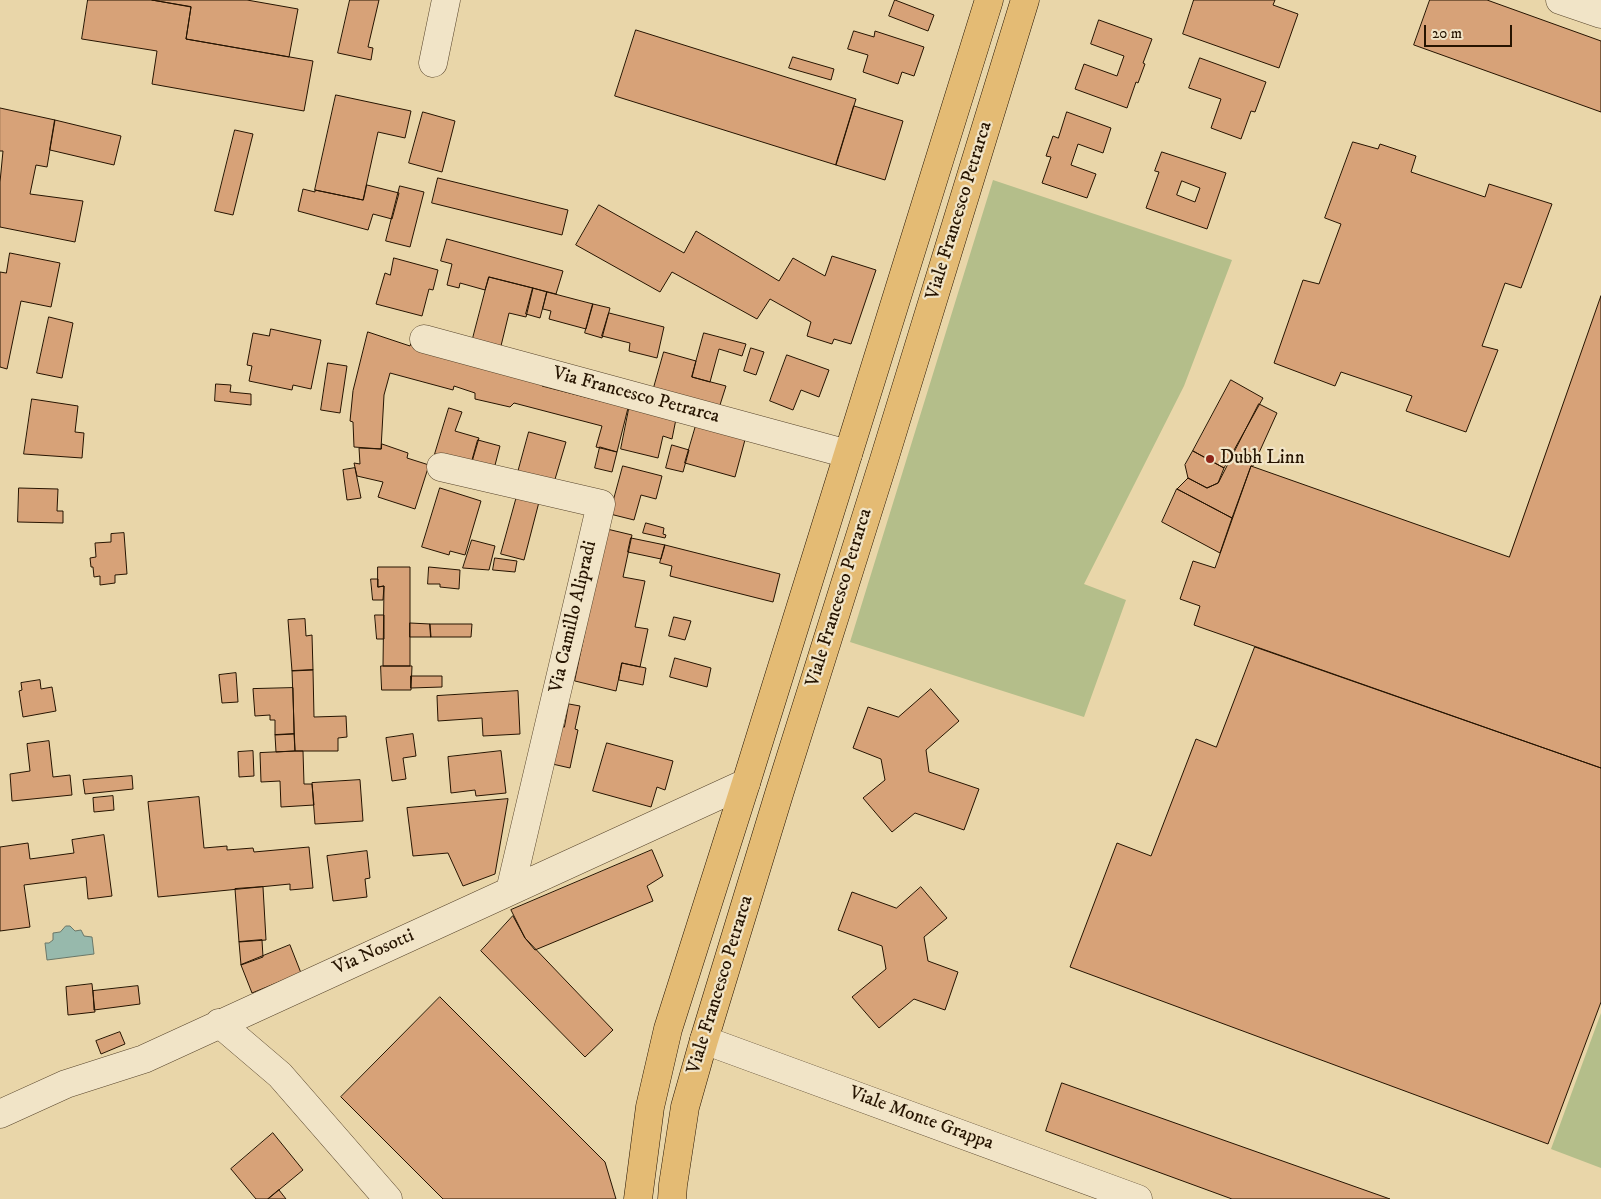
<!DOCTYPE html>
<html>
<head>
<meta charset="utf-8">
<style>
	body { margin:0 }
	#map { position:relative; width:1601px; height:1199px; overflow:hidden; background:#e9d6a9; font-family:"IM FELL DW Pica",serif }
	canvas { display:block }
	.scale { position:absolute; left:1424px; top:25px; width:88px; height:22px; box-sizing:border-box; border:2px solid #261401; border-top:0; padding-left:6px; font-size:15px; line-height:18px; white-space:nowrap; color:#261401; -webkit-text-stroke:4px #f1e4c7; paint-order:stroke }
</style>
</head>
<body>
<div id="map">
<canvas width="1601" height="1199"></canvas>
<div class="scale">20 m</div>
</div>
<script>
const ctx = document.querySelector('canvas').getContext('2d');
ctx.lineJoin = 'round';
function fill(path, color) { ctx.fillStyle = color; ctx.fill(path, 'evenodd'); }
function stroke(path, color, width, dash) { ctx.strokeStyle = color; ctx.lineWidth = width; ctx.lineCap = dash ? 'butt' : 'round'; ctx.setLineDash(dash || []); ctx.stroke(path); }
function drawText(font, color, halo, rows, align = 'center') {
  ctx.font = font + ' "IM FELL DW Pica",serif'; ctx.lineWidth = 4.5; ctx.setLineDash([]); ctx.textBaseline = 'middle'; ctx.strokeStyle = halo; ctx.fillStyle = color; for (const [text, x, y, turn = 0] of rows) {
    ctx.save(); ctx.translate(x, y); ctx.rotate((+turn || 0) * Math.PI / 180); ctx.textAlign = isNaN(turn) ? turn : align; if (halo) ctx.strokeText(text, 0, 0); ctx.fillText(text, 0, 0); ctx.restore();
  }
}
const green = new Path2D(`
	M993,180L1232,260L1184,386L1084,584L1126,600L1084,717L850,642Z
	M1601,1013V1168L1551,1149Z`);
const water = new Path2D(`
	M66,926H70L75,931L81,930L84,936L92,937L94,954L47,960L45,943H49L53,940V933L60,932Z`);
const building = new Path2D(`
	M88,0H152L191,7L186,39L313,61L304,111L152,84L157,51L82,39Z
	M152,0H247L298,9L289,57L186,39L191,7Z
	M350,0H379L368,47L373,48L371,60L338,53Z
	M895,0L934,15L928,31L889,16Z
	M1194,0H1275L1273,5L1298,14L1279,68L1183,34Z
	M1430,0H1487L1601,41V112L1414,45Z
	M1099,20L1152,39L1143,63L1145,64L1138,83L1136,82L1127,108L1075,89L1084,64L1117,76L1124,56L1091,44Z
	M636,30L856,99L836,165L615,96Z
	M854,31L874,37L875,31L924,47L914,76L902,72L898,84L863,72L868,55L848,49Z
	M793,57L834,69L831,80L789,68Z
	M1200,58L1266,82L1255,112L1251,111L1241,139L1211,128L1221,99L1189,88Z
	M336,95L411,111L405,138L378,132L363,200L315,190Z
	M854,106L903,121L885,180L836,165Z
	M0,108L55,120L47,167L36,165L30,194L83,201L75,242L0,227V182L3,151H0Z
	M423,112L455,121L442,172L409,163Z
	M1067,112L1111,128L1103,153L1078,144L1071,165L1096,174L1087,198L1042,183L1051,157L1046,156L1053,136L1058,138Z
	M55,120L121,136L114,165L50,150Z
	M235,130L253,134L233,215L215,211Z
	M1353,142L1378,149L1380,144L1416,156L1411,172L1485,197L1489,184L1552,204L1521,288L1505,283L1482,346L1498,350L1466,432L1406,411L1412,396L1341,372L1335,386L1274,363L1303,280L1319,284L1341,224L1325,218Z
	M1162,152L1226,173L1207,229L1146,208L1159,172L1155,171ZM1182,181L1200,188L1195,202L1177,195Z
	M438,178L568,210L562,235L432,203Z
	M367,185L399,193L392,219L373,214L368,230L298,211L303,189L315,192V190L363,200Z
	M400,186L424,192L410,247L386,241Z
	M599,205L684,253L696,231L779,281L793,258L825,276L832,256L876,270L851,344L834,339L832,344L807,336L811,322L770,299L757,319L672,272L660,292L576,245Z
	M447,239L563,271L556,294L489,277L485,290L460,283L459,288L447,285L452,264L441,261Z
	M10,253L60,263L51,307L21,301L7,369L0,367V272L6,273Z
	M394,258L438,270L433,290L429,289L422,316L376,304L385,273L390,275Z
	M489,277L533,288L526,317L509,313L500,350L472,342Z
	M533,288L547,292L540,318L526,314Z
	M547,292L593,304L586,329L549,319L551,311L543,309Z
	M1601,296V768L1194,625L1200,606L1180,599L1193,561L1215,568L1251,466L1509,557Z
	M593,304L610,308L602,338L585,333Z
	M609,313L664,327L657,358L629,351L630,343L602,336Z
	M49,317L73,323L62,378L37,373Z
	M271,329L321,340L311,389L293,385L292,390L249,381L252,366L247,365L253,333L269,336Z
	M368,332L410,346L411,343L544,380L542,386L628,408L617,452L596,447L602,426L514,403L510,407L475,399V393L454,386L453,390L390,373L384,395L381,449L354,447L353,422L350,421L353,391Z
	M704,333L746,344L742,356L719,349L710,382L692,377Z
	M751,348L764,352L756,375L744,371Z
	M664,352L696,361L692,377L726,386L719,408L653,391Z
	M787,355L829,370L819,397L801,390L793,410L770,401Z
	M328,363L347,366L340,413L321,410Z
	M1231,380L1263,398L1224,468L1193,451Z
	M216,384L231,385L230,392L251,394V405L215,401Z
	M32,399L78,406L75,432L84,433L82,458L24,454Z
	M1259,404L1277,413L1253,466H1251L1232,518L1177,489L1188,478L1207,488L1218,483Z
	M449,408L462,412L455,431L479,438L471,465L435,454Z
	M629,409L677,414L672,439L663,436L658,458L621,449Z
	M697,422L746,436L735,477L685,463Z
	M529,432L566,442L553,486L517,476Z
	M478,440L500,446L494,469L471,465Z
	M382,444L408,453L407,458L429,465L415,509L378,497L383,482L357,476L354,463L360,464L359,448L381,449Z
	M672,445L689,450L683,472L666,468Z
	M600,447L617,452L612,472L595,468Z
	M1193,451L1224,468L1218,483L1207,488L1188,478L1185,465Z
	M623,466L662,476L656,499L641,495L634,520L610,514Z
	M355,468L361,498L347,500L343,470Z
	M19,488L58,489L57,511H63V523L18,522Z
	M440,488L481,501L465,555L450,551L449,555L422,547Z
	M1177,489L1232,518L1220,553L1162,522Z
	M517,496L539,502L524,560L501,554Z
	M646,523L664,528L663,534L666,535L665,538L643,533Z
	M607,529L632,535L623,577L645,581L635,627L648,629L640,667L622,663L616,691L575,681Z
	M124,533L127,574L115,575V583L100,585V576L94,577L93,567H91L90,558L96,557L95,543L111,542V534Z
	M631,538L665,545L661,559L628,552Z
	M472,540L495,546L489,570L463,568Z
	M665,545L780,574L773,602L670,576L672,566L660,563Z
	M495,558L517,561L515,572L493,570Z
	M378,567H410V666H383L384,586L378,587Z
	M429,567L460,570L459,589L440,587V584H428Z
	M371,579H378V587L384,586L383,600H373Z
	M375,615H384V639H377Z
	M674,617L691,621L685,640L669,636Z
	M305,619L306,636L312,635L313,670L292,671L288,620Z
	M410,623L430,624L431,637H410Z
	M430,624H472L471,637H431Z
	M1255,647L1601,768V1002L1548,1144L1070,967L1117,843L1151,856L1196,739L1216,747Z
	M675,658L711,668L707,687L670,677Z
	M622,663L646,668L643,685L619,680Z
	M381,666H412L411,690H382Z
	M313,670L314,717L346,716L347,737L338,738V751H295L292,671Z
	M236,673L238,702L222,703L219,675Z
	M411,676H442V687L411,688Z
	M40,680L41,689L52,687L56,711L23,717L19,691L22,690L21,683Z
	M293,688L294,734L275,735V720H270V715L255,716L253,689Z
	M931,689L959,721L926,750L929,772L979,789L964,830L915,813L892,832L863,798L885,780L881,759L853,748L868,707L898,717Z
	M518,691L520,734L483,736L482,718L438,721L437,696Z
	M569,704L580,706L575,729L578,730L570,768L548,763L556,725L564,727Z
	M294,734L295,751L276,752L275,735Z
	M413,734L416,756L403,758L406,779L392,781L386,738Z
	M49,741L53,777L70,775L72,795L12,801L10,774L30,771L27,744Z
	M607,743L673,761L665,790L657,787L651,807L593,791Z
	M253,751L254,776L239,777L238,752Z
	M295,751H303L304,784H312L314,805L281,807L280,781L261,782L260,753Z
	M501,751L506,793L476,796L475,790L451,793L448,757Z
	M132,776L133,789L85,794L83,780Z
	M360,780L363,821L315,824L312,783Z
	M113,796L114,810L94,812L93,798Z
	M199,797L204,848L227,846V850L253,848L254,852L309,847L313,888L290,890V884L158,897L148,802Z
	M508,799L495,874L463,886L448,853L413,856L407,808Z
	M104,835L112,896L88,899L86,877L24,885L30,927L0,931V847L28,843L30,859L74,853L72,840Z
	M652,850L663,876L647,886L653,901L535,950L525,938L511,910Z
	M367,851L370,878L365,879L367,897L333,901L327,856Z
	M263,887L266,940L239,942L235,889Z
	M921,887L947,918L924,937L928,961L958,972L945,1010L914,999L879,1028L852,997L886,969L882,946L838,930L852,892L896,908Z
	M513,916L525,938L613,1030L585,1057L481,951Z
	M262,940L263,957L241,965L239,942Z
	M290,945L301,973L252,993L241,965Z
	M92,984L95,1012L68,1015L66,987Z
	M138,986L140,1004L94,1010L93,991Z
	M440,997L605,1162L616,1199H443L341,1097Z
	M120,1032L125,1044L101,1054L96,1041Z
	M1062,1083L1390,1199H1232L1046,1131Z
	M273,1133L303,1170L268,1199H256L231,1169Z
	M279,1190L286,1199H268Z`);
const minor = new Path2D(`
	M1560,0L1601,14
	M433,63L446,0
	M424,339L848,454
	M441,467L601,504L510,891
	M219,1023L280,1075L388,1199
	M704,1040L1138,1199
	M0,1114L66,1084L144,1059L746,783`);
const major = new Path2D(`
	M638,1199L650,1107L668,1029L746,783L989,0
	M672,1199L673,1185L685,1107L704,1040L779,794L883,463L1025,0`);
const markers = [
	[1210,459,5,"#8f2418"]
];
const streetNames = [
	["Viale Francesco Petrarca",960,211,-73],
	["Via Francesco Petrarca",636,396,15],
	["Viale Francesco Petrarca",840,598,-73],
	["Via Camillo Alipradi",574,617,-77],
	["Via Nosotti",374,953,-24],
	["Viale Francesco Petrarca",721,985,-73],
	["Viale Monte Grappa",921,1119,20]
];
const poiNames = [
	["Dubh Linn",1220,459]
];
fill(green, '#b4be8a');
fill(water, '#97b9ac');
stroke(water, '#6a7768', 1);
fill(building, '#d7a278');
stroke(building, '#261401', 1);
stroke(minor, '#57442b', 29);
stroke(major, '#261401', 29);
stroke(minor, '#f1e4c7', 28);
stroke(major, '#e4bb74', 28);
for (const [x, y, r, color] of markers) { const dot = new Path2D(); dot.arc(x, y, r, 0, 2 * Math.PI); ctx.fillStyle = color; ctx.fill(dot); stroke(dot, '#f1e4c7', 2); }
drawText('19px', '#261401', '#f1e4c7', streetNames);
drawText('19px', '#261401', '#f1e4c7', poiNames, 'left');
</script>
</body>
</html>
